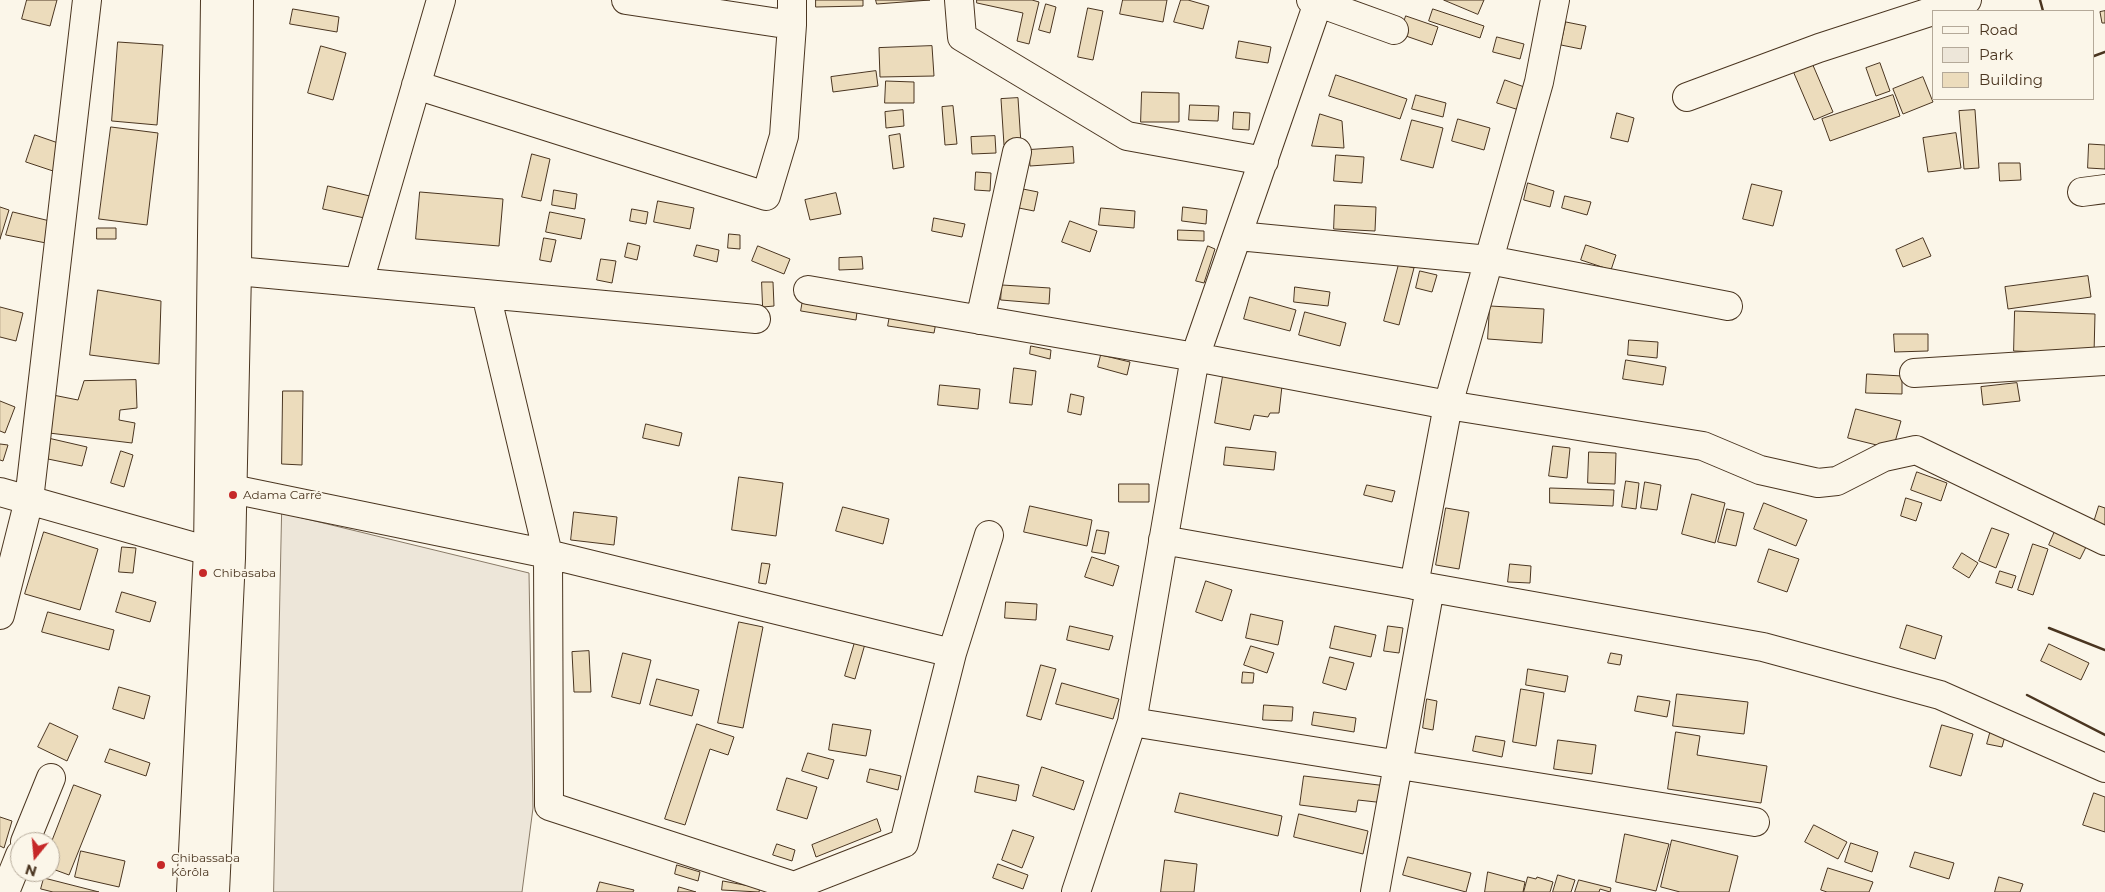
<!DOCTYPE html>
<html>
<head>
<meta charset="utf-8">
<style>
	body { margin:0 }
	#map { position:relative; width:2105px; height:892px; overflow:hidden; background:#fbf6e9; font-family:Montserrat,sans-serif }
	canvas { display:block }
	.legend { position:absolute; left:1932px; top:10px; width:162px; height:90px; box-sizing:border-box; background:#fbf6e9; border:1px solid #b4a999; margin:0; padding:6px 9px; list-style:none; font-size:15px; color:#4a3520 }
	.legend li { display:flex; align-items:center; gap:10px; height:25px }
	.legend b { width:25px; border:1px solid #b4a999 }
	.north { position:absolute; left:10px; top:832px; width:50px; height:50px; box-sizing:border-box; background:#fbf6e9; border:1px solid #b4a999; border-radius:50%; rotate:197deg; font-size:14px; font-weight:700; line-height:20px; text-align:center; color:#4a3520 }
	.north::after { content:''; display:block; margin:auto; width:18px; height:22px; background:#c62828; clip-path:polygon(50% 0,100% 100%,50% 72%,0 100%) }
</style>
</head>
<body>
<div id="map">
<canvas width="2105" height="892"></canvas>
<ul class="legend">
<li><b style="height:6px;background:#fbf6e9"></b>Road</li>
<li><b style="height:14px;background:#ede6d9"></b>Park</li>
<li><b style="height:14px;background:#ecdcbc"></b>Building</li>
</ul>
<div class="north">N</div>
</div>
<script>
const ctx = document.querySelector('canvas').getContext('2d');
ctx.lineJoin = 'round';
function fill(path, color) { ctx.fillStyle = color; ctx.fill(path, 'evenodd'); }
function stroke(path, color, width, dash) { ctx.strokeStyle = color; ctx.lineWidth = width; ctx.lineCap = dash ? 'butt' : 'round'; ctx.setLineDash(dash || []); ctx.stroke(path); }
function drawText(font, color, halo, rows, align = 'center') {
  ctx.font = font + ' Montserrat,sans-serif'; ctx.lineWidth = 4; ctx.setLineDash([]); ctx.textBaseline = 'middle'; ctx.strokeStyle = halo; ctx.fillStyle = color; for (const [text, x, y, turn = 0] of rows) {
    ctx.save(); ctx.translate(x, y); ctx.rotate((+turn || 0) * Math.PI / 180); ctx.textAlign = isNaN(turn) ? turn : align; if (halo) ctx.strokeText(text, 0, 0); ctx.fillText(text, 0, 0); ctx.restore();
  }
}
const green = new Path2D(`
	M282,513L529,573L533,808L522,892H274Z`);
const building = new Path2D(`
	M27,0H57L50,26L22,19Z
	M816,0H863V6L816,7Z
	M876,0H930L877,4Z
	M977,0H1032L1039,2L1029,44L1017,41L1023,13L977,3Z
	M1123,0H1167L1163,22L1120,14Z
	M1181,0H1188L1209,6L1203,29L1174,22Z
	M1444,0H1484L1478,14Z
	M1046,4L1056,7L1050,33L1039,30Z
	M1088,8L1103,11L1093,60L1078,57Z
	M293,9L339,17L337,32L290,24Z
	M1433,9L1484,26L1480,38L1429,21Z
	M2105,11V23H2102L2100,12Z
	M1406,16L1438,27L1432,45L1400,34Z
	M1566,22L1586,26L1581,49L1561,45Z
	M1497,37L1524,44L1520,59L1493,52Z
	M1239,41L1271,47L1268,63L1236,58Z
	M118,42L163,45L157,125L112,121Z
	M321,46L346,53L333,100L308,93Z
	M932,46L934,76L880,77L879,48Z
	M1812,63L1833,112L1814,120L1793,71Z
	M1880,63L1890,91L1876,96L1866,68Z
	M876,71L878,86L833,92L831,77Z
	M1336,75L1407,99L1400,119L1329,96Z
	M1923,77L1933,102L1903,114L1893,89Z
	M1505,80L1527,88L1519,110L1497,103Z
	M886,81L914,82V103H885Z
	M1142,92L1179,93V122H1141Z
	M1416,95L1446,103L1443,117L1412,109Z
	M1893,95L1900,116L1830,141L1822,119Z
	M1018,98L1021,144L1004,145L1001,99Z
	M1190,105L1219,106L1218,121L1189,120Z
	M953,106L957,144L945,145L942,107Z
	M903,110L904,126L886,128L885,112Z
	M1975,110L1979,168L1964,169L1959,111Z
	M1234,112L1250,113L1249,130L1233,129Z
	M1617,113L1634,118L1628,142L1611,138Z
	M1320,114L1342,121L1344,148L1312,146Z
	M1458,119L1490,128L1484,150L1452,141Z
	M1412,120L1443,128L1433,168L1401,160Z
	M111,127L158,133L147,225L99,219Z
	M1956,133L1961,168L1928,172L1923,138Z
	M900,134L904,167L893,169L889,136Z
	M35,135L64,145L56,172L26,162Z
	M995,136L996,153L972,154L971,137Z
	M2089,144L2105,145V169L2088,168Z
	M1073,147L1074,163L1030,166L1029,150Z
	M532,154L550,159L541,201L522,197Z
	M1336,155L1364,157L1362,183L1334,181Z
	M1999,163H2020L2021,180L2000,181Z
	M976,172L991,173L990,191L975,190Z
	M1528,183L1554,191L1550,207L1524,200Z
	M1752,184L1782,191L1773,226L1743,219Z
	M328,186L374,197L369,219L323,209Z
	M1023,189L1038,192L1034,211L1019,208Z
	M554,190L577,194L575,209L552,205Z
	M420,192L503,199L499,246L416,239Z
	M836,193L841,214L810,220L805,200Z
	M1565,196L1591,202L1587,215L1562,208Z
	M658,201L694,208L690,229L654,222Z
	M1335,205L1376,207L1375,231L1334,229Z
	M0,207L9,210L0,239Z
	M1183,207L1207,210L1206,224L1182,221Z
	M1101,208L1135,211L1134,228L1099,225Z
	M632,209L648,212L646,224L630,221Z
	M13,212L54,222L51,244L6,235Z
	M550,212L585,219L581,239L546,232Z
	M934,218L965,224L962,237L932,231Z
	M1070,221L1097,231L1090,252L1062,242Z
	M97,228H116V239H97Z
	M1178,230L1204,231V241L1178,240Z
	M729,234L740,235V249L728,248Z
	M544,238L556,240L551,262L540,260Z
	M1923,238L1931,256L1903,267L1896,250Z
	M628,243L640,246L637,260L625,257Z
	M697,245L719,250L717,262L694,256Z
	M1586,245L1616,255L1611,270L1581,260Z
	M758,246L790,259L784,274L752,261Z
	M1208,246L1215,249L1204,283L1196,281Z
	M862,257L863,269L839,270V258Z
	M601,259L616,261L612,283L597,280Z
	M1399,264L1414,268L1399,325L1384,321Z
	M1420,271L1437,275L1432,292L1416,288Z
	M2088,276L2091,297L2008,309L2005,287Z
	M762,282H773L774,306L763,307Z
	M1002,285L1050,288L1049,304L1001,300Z
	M1295,287L1330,292L1328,306L1294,302Z
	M98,290L161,301L159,364L90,355Z
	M804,294L858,304L856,320L801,311Z
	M1250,297L1296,310L1290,331L1244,319Z
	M1490,306L1544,309L1542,343L1488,339Z
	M0,307L23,313L16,341L0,337Z
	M891,310L937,317L934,333L888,326Z
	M2015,311L2095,314L2094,354L2014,351Z
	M1305,312L1346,323L1340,346L1299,335Z
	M1894,334H1928V351L1895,352Z
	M1629,340L1658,342L1657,358L1628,355Z
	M1031,346L1051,350L1050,359L1030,354Z
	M1101,355L1130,362L1127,375L1098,367Z
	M1626,360L1666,367L1663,385L1623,379Z
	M1014,368L1036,371L1032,405L1010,403Z
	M1867,374L1902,376V394L1866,393Z
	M1223,376L1282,386L1279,413H1270L1268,417L1254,415L1250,430L1215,423Z
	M136,380L137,408L120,410L119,420L135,423L132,443L49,433L53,395L78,400L84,381Z
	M2017,383L2020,401L1983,405L1981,387Z
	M940,385L980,389L978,409L938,405Z
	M283,391H303L302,465L282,464Z
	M1071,394L1084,397L1081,415L1068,412Z
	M0,401L15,407L5,433L0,431Z
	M1856,409L1901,421L1893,449L1848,438Z
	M646,424L682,433L679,446L643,438Z
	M48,438L87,447L82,466L43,458Z
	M0,444L8,445L3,461L0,460Z
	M1553,446L1570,448L1567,478L1549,476Z
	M1226,447L1276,452L1274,470L1224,465Z
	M121,451L133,455L124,487L111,483Z
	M1589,452L1616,453L1615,484L1588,483Z
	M1917,472L1947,483L1941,501L1911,490Z
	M739,477L783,483L776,536L732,530Z
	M1626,481L1639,483L1636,509L1622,507Z
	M1645,482L1661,485L1657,510L1641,508Z
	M1119,484H1149V502H1119Z
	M1367,485L1395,491L1392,502L1364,495Z
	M1550,488L1614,490L1613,506L1550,503Z
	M1692,494L1725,503L1715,543L1682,534Z
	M1906,498L1922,503L1916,521L1901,516Z
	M1764,503L1807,520L1796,546L1754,529Z
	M1030,506L1092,520L1087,546L1024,532Z
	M2099,506L2105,508V526L2094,522Z
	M843,507L889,519L883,544L836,531Z
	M1446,508L1469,512L1459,569L1436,565Z
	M1727,509L1744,513L1736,546L1718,542Z
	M574,512L617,517L614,545L571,540Z
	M1992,528L2009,534L1996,568L1979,561Z
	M2056,529L2088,543L2080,559L2049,545Z
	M1097,530L1109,532L1105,554L1092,552Z
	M44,532L98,549L80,610L25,594Z
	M2033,544L2048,549L2033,595L2018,590Z
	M122,547L136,548L133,573L119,572Z
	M1769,549L1799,559L1787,592L1758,582Z
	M1962,553L1978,563L1969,578L1953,568Z
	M1092,557L1119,566L1113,586L1085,577Z
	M762,563L770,564L766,584L759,583Z
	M1510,564L1531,566L1530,583L1508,582Z
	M2000,571L2016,576L2012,588L1996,583Z
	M1206,581L1232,590L1222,621L1196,612Z
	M122,592L156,602L150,622L116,612Z
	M1006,602L1037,604L1036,620L1005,618Z
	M48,612L114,630L109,650L42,632Z
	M1251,614L1283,621L1278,645L1246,638Z
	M739,622L763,627L743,728L718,723Z
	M1907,625L1942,636L1935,659L1900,648Z
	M1070,626L1113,636L1109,650L1067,640Z
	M1335,626L1376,635L1371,657L1330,648Z
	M1388,626L1403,628L1399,653L1384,651Z
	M855,642L865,644L855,679L845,676Z
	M2049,644L2089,663L2081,680L2041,661Z
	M1251,646L1274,653L1267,673L1244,665Z
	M589,651L591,692H574L572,652Z
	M623,653L651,660L640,704L612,697Z
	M1611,653L1622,655L1620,665L1608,663Z
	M1330,657L1354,663L1346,690L1323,683Z
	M1041,665L1056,669L1041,720L1027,716Z
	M1528,669L1568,676L1565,692L1526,685Z
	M1243,672L1254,673L1253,683H1242Z
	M657,679L699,690L692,716L650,705Z
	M1062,683L1119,699L1113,719L1056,704Z
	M119,687L150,696L144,719L113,709Z
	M1521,689L1544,693L1536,746L1513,742Z
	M1677,694L1748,702L1744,734L1673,726Z
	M1638,696L1670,701L1667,717L1635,711Z
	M1427,699L1437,701L1433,730L1423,728Z
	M1264,705L1293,707L1292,721L1263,720Z
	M1314,712L1356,718L1354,732L1312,725Z
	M50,723L78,736L67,761L38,747Z
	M697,724L734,737L728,755L710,749L685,825L665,819Z
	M833,724L871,730L866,756L829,750Z
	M1942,725L1973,734L1961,776L1930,767Z
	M1992,726L2007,729L2002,747L1987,744Z
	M1676,732L1700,736L1697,755L1767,766L1761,803L1668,789Z
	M1476,736L1505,741L1502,757L1473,751Z
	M1558,740L1596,745L1592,774L1554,769Z
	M110,749L150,763L146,776L105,762Z
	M808,753L834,760L828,779L802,771Z
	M1042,767L1084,781L1074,810L1033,796Z
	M870,769L901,776L898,790L867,782Z
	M978,776L1019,785L1016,801L975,792Z
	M1304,776L1387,786L1385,803L1358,800L1356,812L1300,805Z
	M787,778L817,787L807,819L777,810Z
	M74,785L101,795L69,875L50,868V846Z
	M1180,793L1282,816L1278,836L1175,812Z
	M2094,793L2105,797V832L2083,825Z
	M1299,814L1368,831L1363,854L1294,837Z
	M0,817L12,821L4,848L0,846Z
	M877,819L881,831L816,857L812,845Z
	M1814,825L1847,842L1838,859L1805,842Z
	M1013,830L1034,837L1022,868L1002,860Z
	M1625,834L1669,844L1656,891L1616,882Z
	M1672,840L1738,856L1729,892H1680L1661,887Z
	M1851,843L1878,852L1872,872L1845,862Z
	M777,844L795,850L792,861L773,855Z
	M81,851L125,861L119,887L75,877Z
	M1915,852L1954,863L1949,879L1910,867Z
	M1408,857L1471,873L1466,892L1403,875Z
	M1165,860L1197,864L1194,892H1161Z
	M998,864L1028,875L1023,889L993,878Z
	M677,865L700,872L698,881L675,874Z
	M1828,868L1873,882L1869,892H1827L1821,890Z
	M1488,872L1525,882L1523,892H1485Z
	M1558,875L1575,880L1571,892H1553Z
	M1528,877L1536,879L1537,877L1553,882L1550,892H1524Z
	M1999,877L2023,884L2020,892H1995Z
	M44,878L99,892H53L41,889Z
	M1579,880L1611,888L1610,892L1600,889L1599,892H1575Z
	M723,881L760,888L759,892L722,890Z
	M600,882L634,890L633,892H597Z
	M679,887L696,892H678Z`);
const minor = new Path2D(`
	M626,0L792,25
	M959,0L962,37L1127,136L1264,161
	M1311,0L1394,30
	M416,85L766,196L784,136L792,25V0
	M1687,97L1819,48L1967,0
	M2082,192L2105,189
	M1238,236L1489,260L1728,306
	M237,271L756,319
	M359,282L441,0
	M808,290L1195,357L1448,405L1703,446L1760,470L1818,483L1837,481L1884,457L1916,450L2105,541
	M486,294L548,554L549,806L794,886L904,843L952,653L989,535
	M980,320L1017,152
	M1914,373L2105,361
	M232,489L548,554L952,653
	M0,492L230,557
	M1163,540L1763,647L1940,695L2105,768
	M1414,585L1448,405L1539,82L1555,0
	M0,615L29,500L87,0
	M1132,722L1755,822
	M25,842L51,778
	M5,892L20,855
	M1076,892L1132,722L1195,357L1319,0
	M1375,892L1430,588`);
const major = new Path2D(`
	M191,892L208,551L215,0
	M215,892L231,558L237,271L239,0`);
const wall = new Path2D(`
	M2040,0L2043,11
	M2094,56L2105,52
	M2049,628L2105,650
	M2027,695L2105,735`);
const markers = [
	[233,495,5,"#c62828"],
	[203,573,5,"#c62828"],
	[161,865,5,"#c62828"]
];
const poiNames = [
	["Adama Carré",243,495],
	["Chibasaba",213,573],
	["Chibassaba",171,858],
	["Kôrôla",171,872]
];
fill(green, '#ede6d9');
stroke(green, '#887966', 1);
fill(building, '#ecdcbc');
stroke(building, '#4a3520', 1);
stroke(minor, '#4a3520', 30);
stroke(major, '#4a3520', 30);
stroke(minor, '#fbf6e9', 28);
stroke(major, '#fbf6e9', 28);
stroke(wall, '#4a3520', 2.5);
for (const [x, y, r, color] of markers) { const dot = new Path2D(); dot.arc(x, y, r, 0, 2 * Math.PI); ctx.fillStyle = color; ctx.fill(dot); stroke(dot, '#fbf6e9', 2); }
drawText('12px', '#4a3520', '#fbf6e9', poiNames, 'left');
</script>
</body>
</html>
